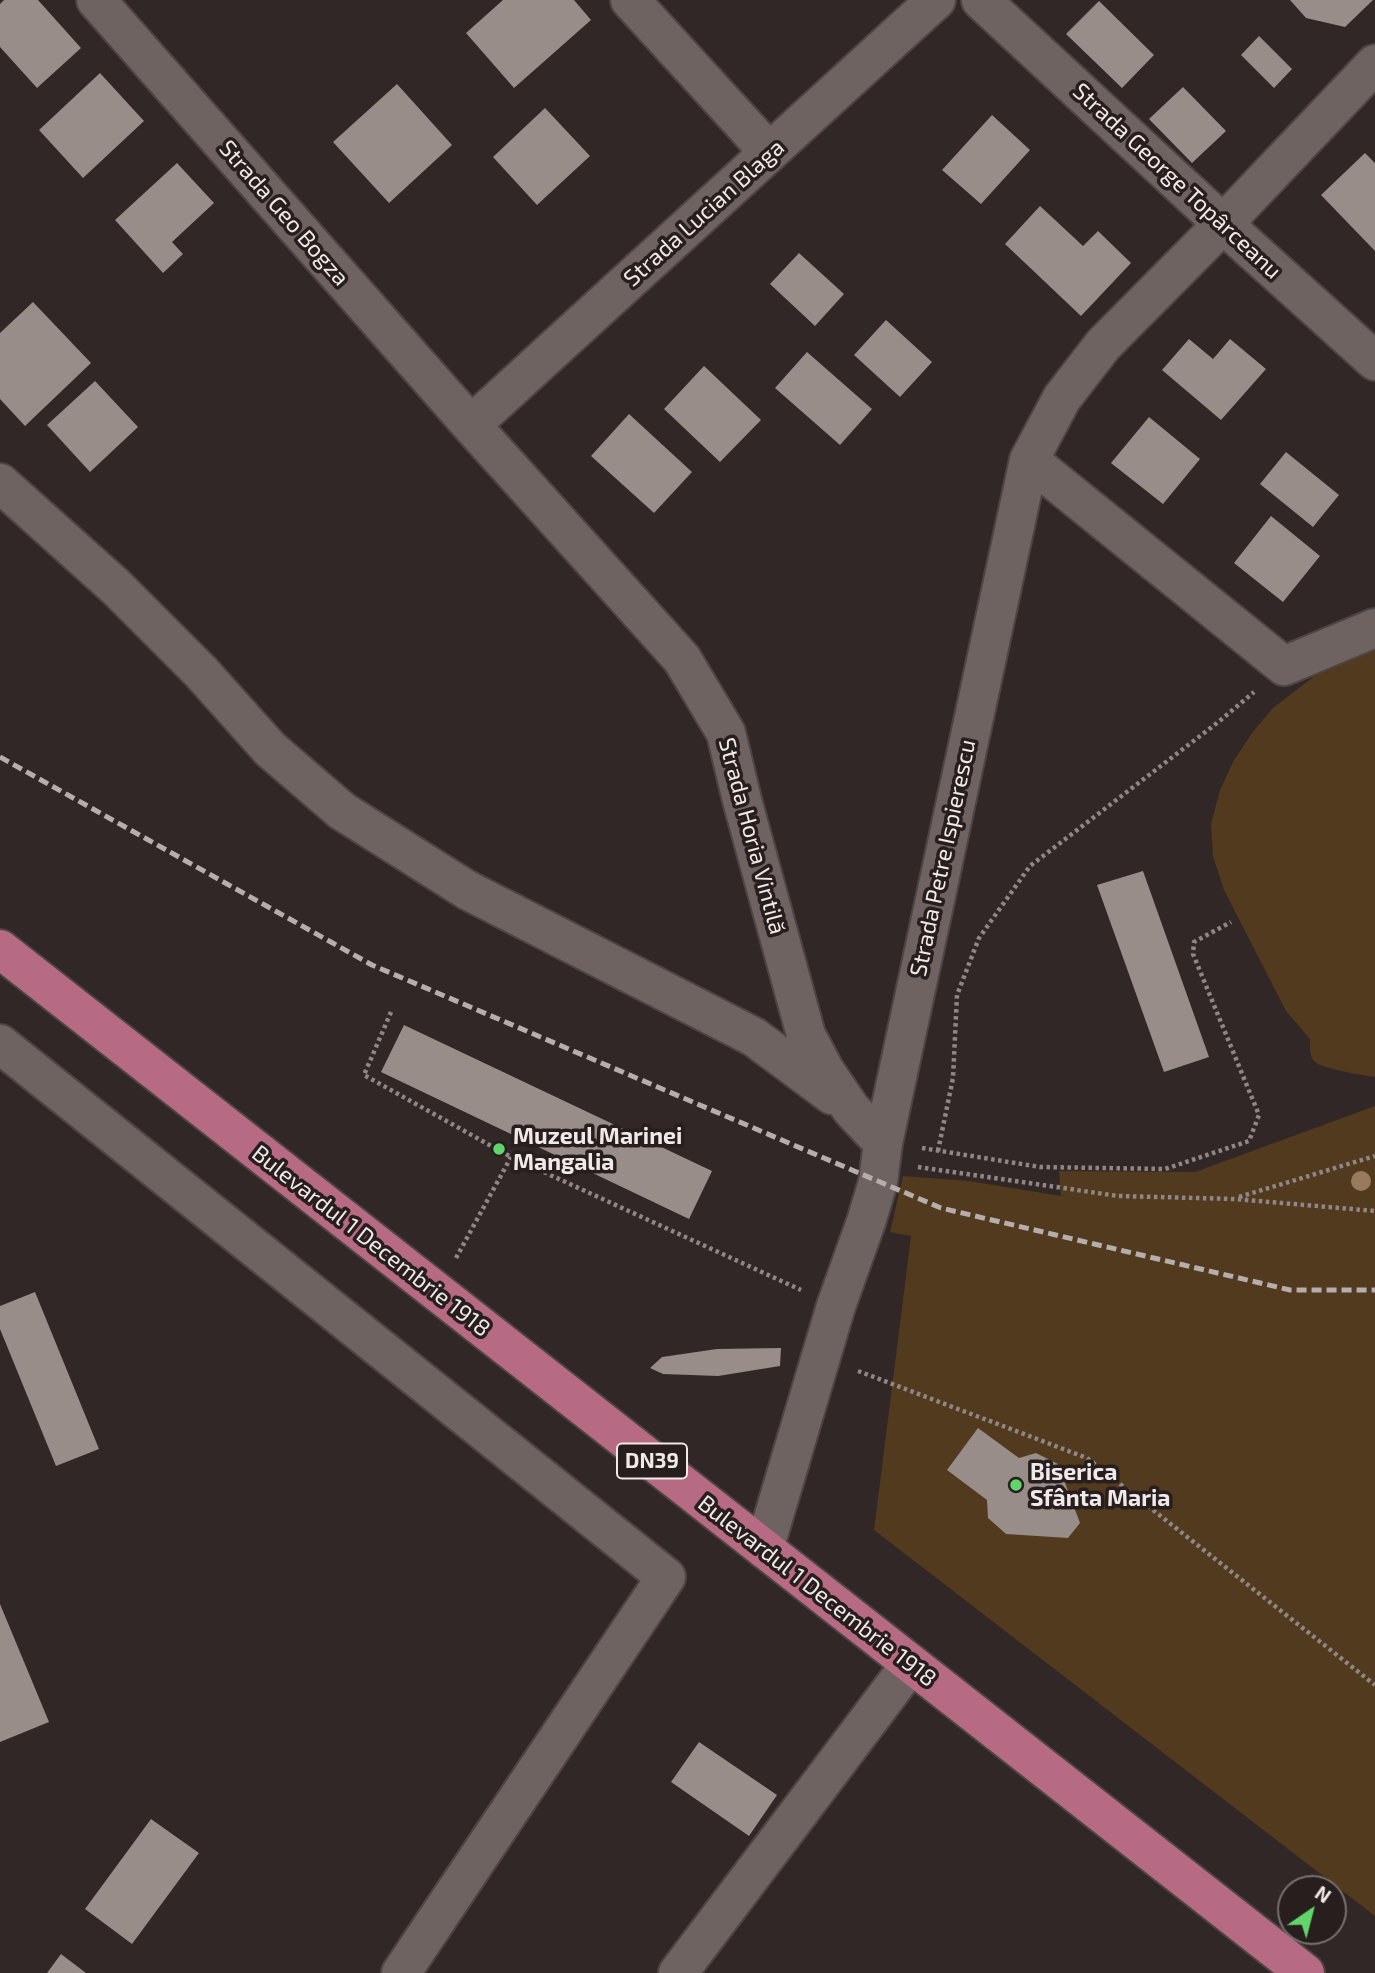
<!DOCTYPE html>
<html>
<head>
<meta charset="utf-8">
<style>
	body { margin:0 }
	#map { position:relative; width:1375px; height:1973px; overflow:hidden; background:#312726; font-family:"Exo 2",sans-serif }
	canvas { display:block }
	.north { position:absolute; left:1277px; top:1875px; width:70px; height:70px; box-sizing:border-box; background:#271e1d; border:2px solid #776f6f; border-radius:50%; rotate:35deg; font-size:19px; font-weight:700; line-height:28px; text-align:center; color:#f0e9e9 }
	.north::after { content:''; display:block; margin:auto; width:24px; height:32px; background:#61d46a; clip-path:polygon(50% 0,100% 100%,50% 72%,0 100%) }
</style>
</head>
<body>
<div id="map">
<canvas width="1375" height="1973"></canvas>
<div class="north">N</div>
</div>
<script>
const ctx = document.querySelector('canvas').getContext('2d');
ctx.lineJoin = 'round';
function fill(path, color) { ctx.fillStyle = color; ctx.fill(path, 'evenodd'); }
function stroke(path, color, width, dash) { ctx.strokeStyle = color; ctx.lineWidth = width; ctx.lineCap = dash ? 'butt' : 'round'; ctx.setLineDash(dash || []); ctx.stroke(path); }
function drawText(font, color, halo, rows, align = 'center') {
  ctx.font = font + ' "Exo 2",sans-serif'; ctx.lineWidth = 7; ctx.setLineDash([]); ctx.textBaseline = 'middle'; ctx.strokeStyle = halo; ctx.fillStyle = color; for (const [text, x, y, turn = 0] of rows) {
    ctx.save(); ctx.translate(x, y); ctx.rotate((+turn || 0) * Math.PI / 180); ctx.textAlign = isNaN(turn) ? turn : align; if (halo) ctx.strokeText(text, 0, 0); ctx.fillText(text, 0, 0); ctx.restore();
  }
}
const green = new Path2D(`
	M1375,648V1077C1363,1075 1321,1069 1314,1061C1309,1055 1310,1047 1310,1039L1286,1011L1224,890L1213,856L1211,824L1220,790L1234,760L1252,733L1273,708L1325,668Z
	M1375,1106V1916L874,1530L911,1236L890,1232L903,1176L969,1181L1061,1196L1059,1171L1195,1172Z`);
const building = new Path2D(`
	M4,0H38L81,48L37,88L0,47V4Z
	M503,0H574L591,20L514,88L466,33Z
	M1290,0H1373L1345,27L1306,18Z
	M1099,1L1154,55L1122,88L1066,34Z
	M1259,36L1292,69L1274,88L1241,55Z
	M100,73L144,121L83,178L39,130Z
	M397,84L452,145L389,203L333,142Z
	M1183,87L1226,131L1192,163L1149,119Z
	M545,108L590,156L537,205L493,157Z
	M992,115L1030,150L981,204L942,170Z
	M1365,153L1375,163V251L1321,195Z
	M177,163L214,203L172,242L183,254L163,273L115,220Z
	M1040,206L1083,246L1098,231L1131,263L1081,316L1005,244Z
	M799,253L844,294L815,326L770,284Z
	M33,302L91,363L25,426L0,399V333Z
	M886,320L932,362L900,397L854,355Z
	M1189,339L1213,359L1230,339L1266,369L1221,420L1162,370Z
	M807,352L872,409L840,445L775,388Z
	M704,366L761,420L720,462L664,409Z
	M95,381L138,427L90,472L47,425Z
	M629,414L692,472L654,513L591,456Z
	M1149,417L1200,459L1163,504L1111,463Z
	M1286,452L1339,495L1313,527L1260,484Z
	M1271,516L1320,556L1283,602L1234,563Z
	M1143,871L1209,1057L1164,1072L1097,885Z
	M404,1025L712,1171L689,1219L381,1072Z
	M35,1292L99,1449L56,1466L0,1329V1306Z
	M781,1348L780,1366L718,1376L663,1374L650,1368L662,1357L717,1349Z
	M978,1428L1019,1458L1036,1453L1058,1464L1080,1523L1068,1538L1006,1534L988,1518L987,1500L947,1470Z
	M0,1604L49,1722L0,1742Z
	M699,1742L777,1795L749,1836L671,1782Z
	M151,1819L199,1853L132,1944L85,1909Z
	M61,1954L86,1973H47Z`);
const path = new Path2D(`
	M391,1012L364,1075L511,1157L801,1290
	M922,1148L1040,1167L1165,1169L1249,1141L1259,1115L1193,954L1194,942L1231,922
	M938,1151L953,1078L957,995L979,938L1030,866L1217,723L1254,692
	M918,1167L1118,1196L1235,1199L1375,1211
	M1239,1197L1375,1156
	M456,1258L511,1157
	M858,1371L1087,1458L1375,1685`);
const minor = new Path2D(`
	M96,0L471,425L682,659L726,733L742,800L806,1035L825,1071L851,1109L883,1143
	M630,0L769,152
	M981,0L1223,224L1375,361
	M471,425L936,0
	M1029,460L1284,666L1375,628
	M0,483L116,587L201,672L270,749L342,811L467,890L754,1037L832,1095
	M0,1044L666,1577L401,1973
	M764,1549L836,1306L866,1222L878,1182L883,1143L1029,460L1062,398L1103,345L1223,224L1375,64
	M678,1973L910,1665`);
const highway = new Path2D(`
	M0,949L1305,1973`);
const rail = new Path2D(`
	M0,757L372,965L941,1208L1290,1290H1375`);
const trees = [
	[1361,1181]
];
const markers = [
	[499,1149,7,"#61d46a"],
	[1016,1485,7,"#61d46a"]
];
const shields = [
	[652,1461,70]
];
const shieldNames = [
	["DN39",652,1461]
];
const streetNames = [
	["Strada George Topârceanu",1177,181,43],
	["Strada Geo Bogza",284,213,49],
	["Strada Lucian Blaga",704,213,-42],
	["Strada Horia Vintilă",752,836,75],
	["Strada Petre Ispierescu",943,858,-78],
	["Bulevardul 1 Decembrie 1918",371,1241,38],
	["Bulevardul 1 Decembrie 1918",817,1591,38]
];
const poiNames = [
	["Muzeul Marinei",513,1136],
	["Mangalia",513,1162],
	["Biserica",1030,1472],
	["Sfânta Maria",1030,1498]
];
fill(green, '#513a1d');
fill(building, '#988d88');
stroke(minor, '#4d4443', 42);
stroke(highway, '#4d4443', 42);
stroke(path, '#8f8786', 4.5, [3.5, 3.5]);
stroke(minor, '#6f6362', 38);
stroke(highway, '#b66a84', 38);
stroke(rail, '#b6aead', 5, [10, 5]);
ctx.fillStyle = '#987b5e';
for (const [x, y] of trees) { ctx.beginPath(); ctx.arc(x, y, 10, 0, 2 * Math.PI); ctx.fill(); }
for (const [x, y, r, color] of markers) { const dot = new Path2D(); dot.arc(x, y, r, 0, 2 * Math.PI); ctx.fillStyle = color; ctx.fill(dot); stroke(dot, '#271e1d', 2.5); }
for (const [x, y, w] of shields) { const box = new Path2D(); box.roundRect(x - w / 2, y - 17.5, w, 35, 5); ctx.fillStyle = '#271e1d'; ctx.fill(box); stroke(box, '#f0e9e9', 2); }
drawText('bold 21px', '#f0e9e9', null, shieldNames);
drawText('23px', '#f0e9e9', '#271e1d', streetNames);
drawText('bold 23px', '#f0e9e9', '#271e1d', poiNames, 'left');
</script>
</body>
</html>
